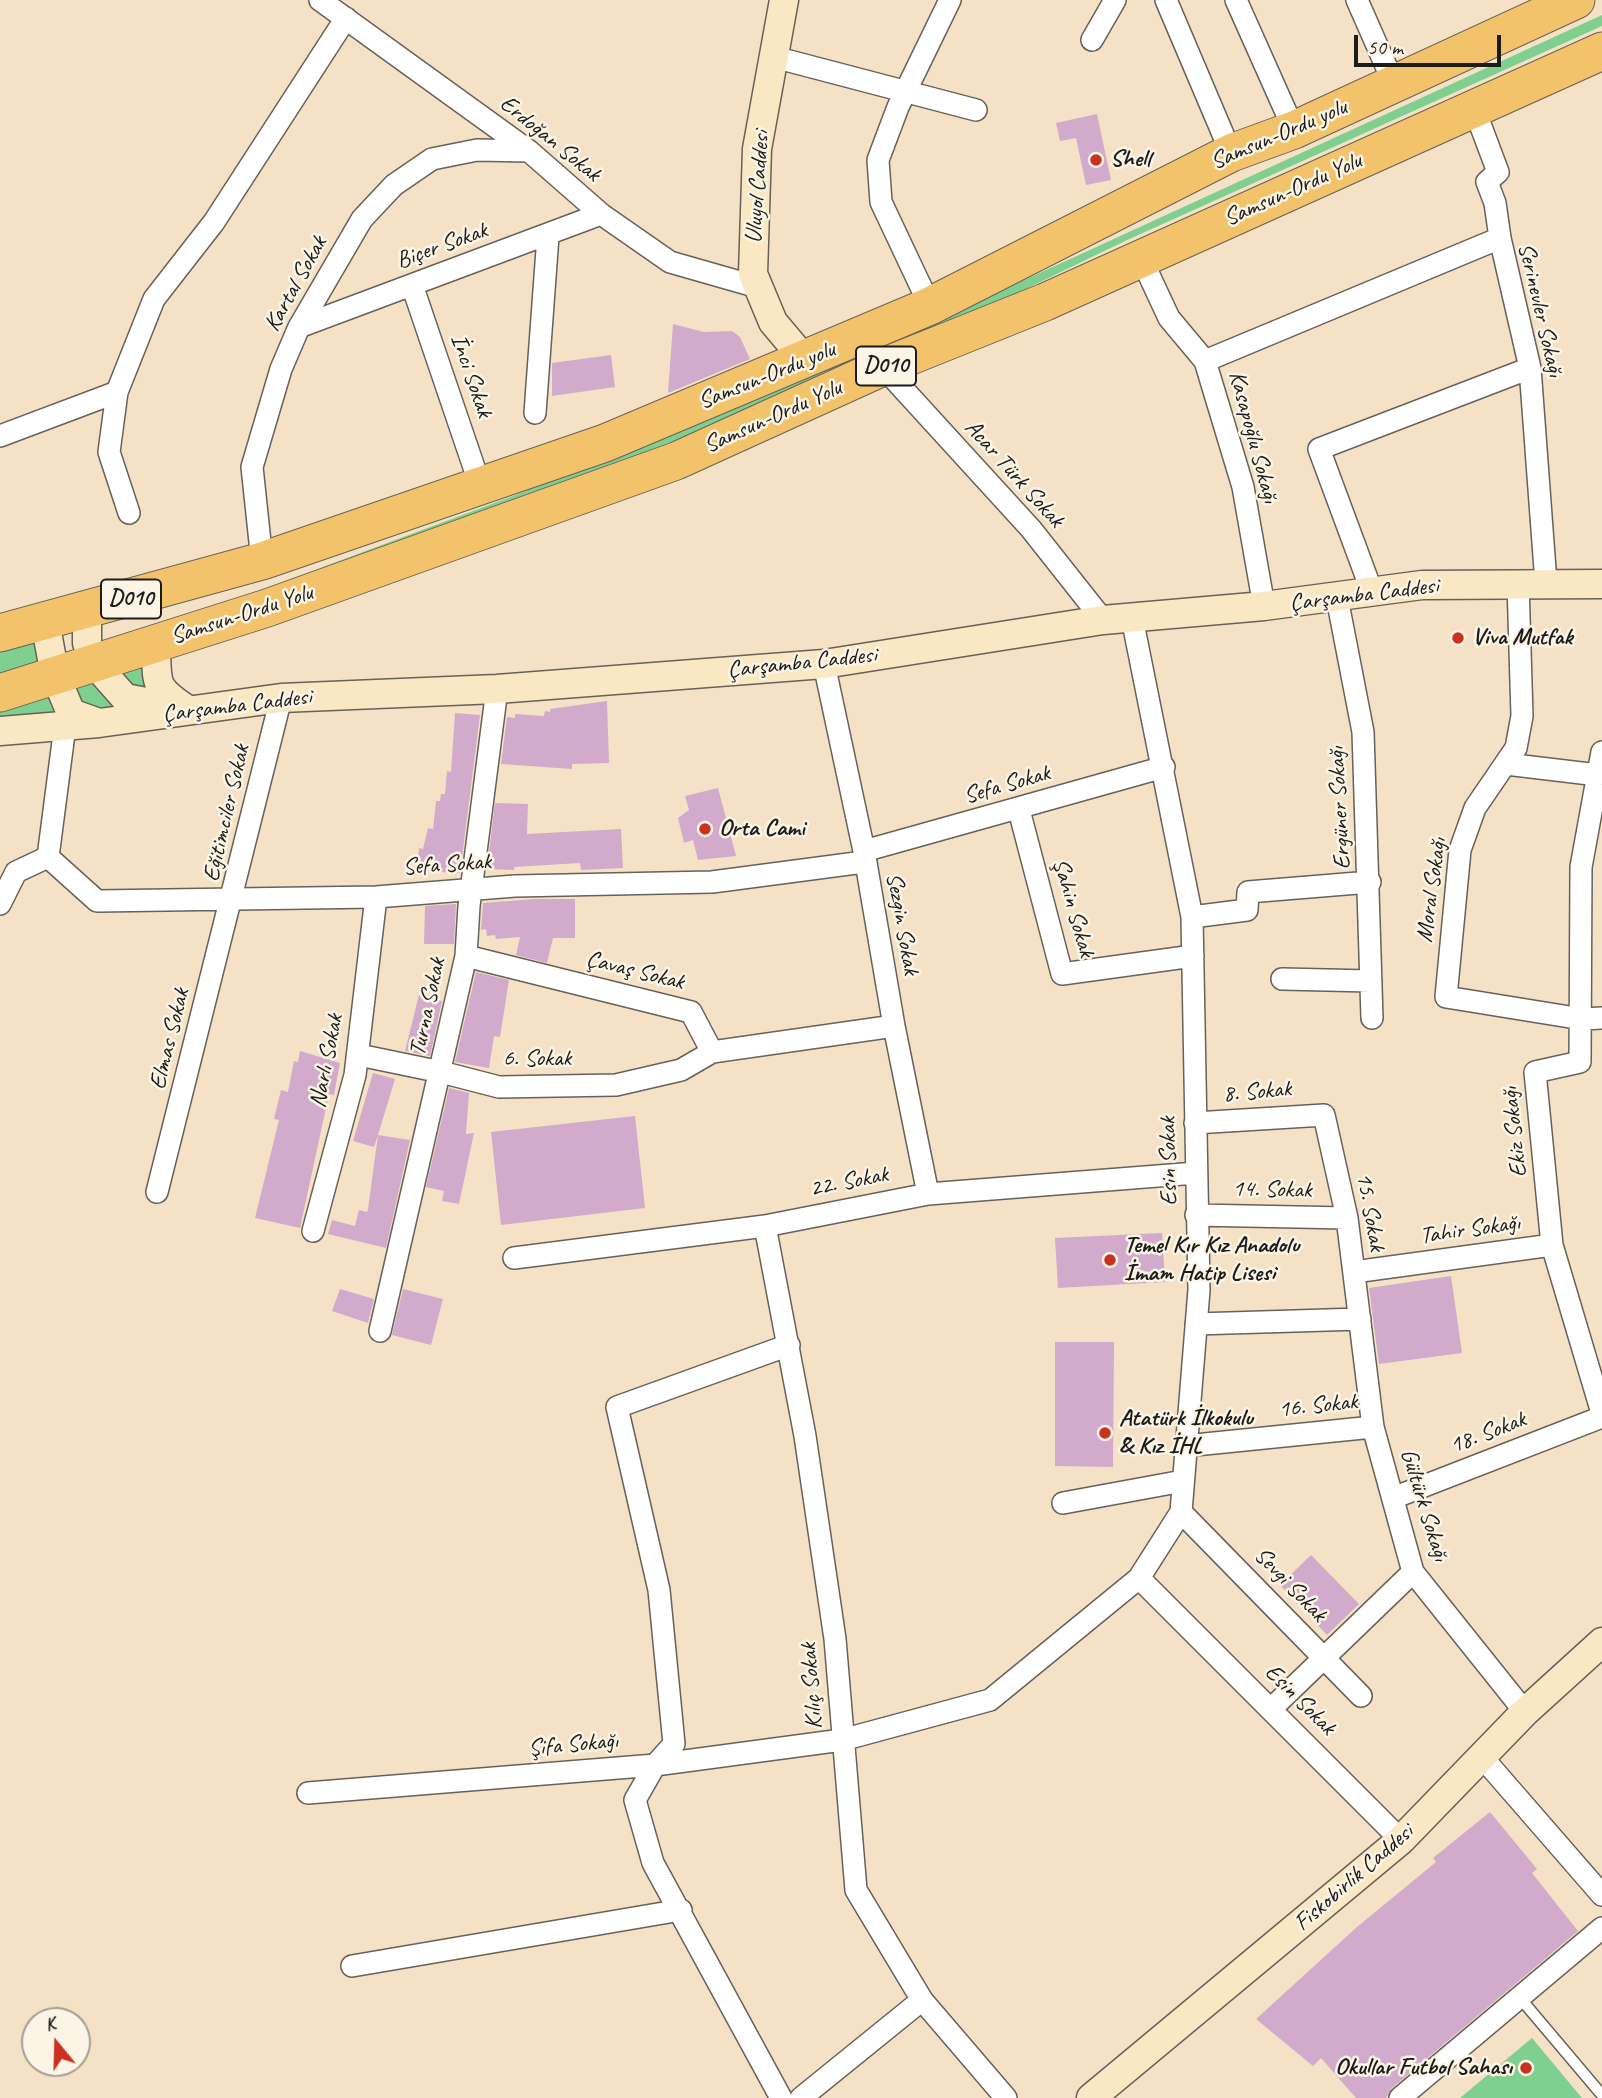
<!DOCTYPE html>
<html>
<head>
<meta charset="utf-8">
<style>
	body { margin:0 }
	#map { position:relative; width:1602px; height:2098px; overflow:hidden; background:#f5e2c6; font-family:Caveat,sans-serif }
	canvas { display:block }
	.north { position:absolute; left:21px; top:2007px; width:70px; height:70px; box-sizing:border-box; background:#fcf5e5; border:2px solid #a29e95; border-radius:50%; rotate:341deg; font-size:19px; font-weight:700; line-height:28px; text-align:center; color:#1c1c1c }
	.north::after { content:''; display:block; margin:auto; width:24px; height:32px; background:#c8321e; clip-path:polygon(50% 0,100% 100%,50% 72%,0 100%) }
	.scale { position:absolute; left:1354px; top:35px; width:147px; height:32px; box-sizing:border-box; border:4px solid #1c1c1c; border-top:0; padding-left:9px; font-size:21px; line-height:24px; white-space:nowrap; color:#1c1c1c; -webkit-text-stroke:5px #fcf5e5; paint-order:stroke }
</style>
</head>
<body>
<div id="map">
<canvas width="1602" height="2098"></canvas>
<div class="north">K</div>
<div class="scale">50 m</div>
</div>
<script>
const ctx = document.querySelector('canvas').getContext('2d');
ctx.lineJoin = 'round';
function fill(path, color) { ctx.fillStyle = color; ctx.fill(path, 'evenodd'); }
function stroke(path, color, width, dash) { ctx.strokeStyle = color; ctx.lineWidth = width; ctx.lineCap = dash ? 'butt' : 'round'; ctx.setLineDash(dash || []); ctx.stroke(path); }
function drawText(font, color, halo, rows, align = 'center') {
  ctx.font = font + ' Caveat,sans-serif'; ctx.lineWidth = 5; ctx.setLineDash([]); ctx.textBaseline = 'middle'; ctx.strokeStyle = halo; ctx.fillStyle = color; for (const [text, x, y, turn = 0] of rows) {
    ctx.save(); ctx.translate(x, y); ctx.rotate((+turn || 0) * Math.PI / 180); ctx.textAlign = isNaN(turn) ? turn : align; if (halo) ctx.strokeText(text, 0, 0); ctx.fillText(text, 0, 0); ctx.restore();
  }
}
const green = new Path2D(`
	M1602,15V26L1125,241L889,355L578,479L138,636L513,496L805,374L972,304Z
	M45,622L55,675L0,693V633Z
	M141,666L149,702L114,674Z
	M91,680L143,719L84,717L72,684Z
	M52,693L60,719L0,723V709Z
	M1532,2038L1582,2098H1460Z`);
const building = new Path2D(`
	M1097,114L1111,180L1086,185L1076,138L1060,141L1056,123Z
	M673,324L704,332L732,331L740,337L750,359L668,393Z
	M611,355L615,387L552,396V363Z
	M607,701L609,763L572,764V769L501,764L507,717L515,718V714L544,716L545,711L550,712V709Z
	M455,713L480,715L460,873L417,871L419,848L423,849L428,828L433,829L436,801H440L441,794H445L447,771L451,772Z
	M718,788L736,856L698,860L693,840L684,843L678,818L689,810L685,796Z
	M495,803L528,804L527,834L621,829L623,868L581,870L580,863L514,867V870L487,869Z
	M535,899H575V938H553L547,963L516,955L520,937L496,939L495,935L487,936L486,929L481,930L483,903Z
	M456,904L454,944H424L425,906Z
	M476,972L509,980L500,1037L494,1036L489,1068L455,1062Z
	M419,995L442,1001L430,1056L405,1051Z
	M300,1051L340,1063L334,1095L329,1094L300,1228L255,1218L279,1120L274,1119L281,1090L288,1092L294,1061L298,1062Z
	M373,1073L395,1079L378,1135L410,1140L386,1248L328,1234L332,1220L355,1226L359,1210L367,1212L368,1209L378,1135L374,1147L353,1141Z
	M449,1088L469,1093L466,1134L474,1133L459,1204L442,1201L444,1191L426,1187Z
	M635,1116L645,1208L501,1225L491,1132Z
	M1162,1233L1165,1282L1058,1288L1055,1238Z
	M1451,1276L1462,1353L1379,1364L1369,1288Z
	M340,1289L374,1299L368,1323L332,1311Z
	M403,1289L443,1299L431,1345L392,1335Z
	M1055,1342H1114L1113,1467L1055,1466Z
	M1311,1555L1359,1604L1327,1635L1280,1585Z
	M1490,1812L1537,1869L1532,1873L1578,1931L1392,2088L1386,2098H1356L1321,2058L1313,2066L1256,2019L1357,1927L1436,1862L1433,1858Z`);
const lane = new Path2D(`
	M1520,1998L1602,2095`);
const street = new Path2D(`
	M320,0L529,151L601,214L670,262L761,288
	M1166,0L1231,153
	M1236,0L1294,130
	M1357,0L1394,84
	M1092,40L1115,0
	M774,57L976,110
	M1474,108L1498,172L1487,182L1495,203L1500,238
	M1141,258L1169,318L1205,361L1243,487L1264,606
	M412,285L480,485
	M930,306L881,202L878,160L898,107L950,0
	M299,327L601,214
	M1205,361L1500,238L1530,368L1546,583
	M883,367L1031,529L1103,620
	M535,413L548,236
	M0,436L117,392
	M129,513L109,452L117,392L154,299L214,222L346,18
	M262,561L252,467L281,369L299,327L362,219L394,185L432,159L477,150L529,151
	M1518,583L1522,716L1516,748L1475,808L1460,850L1446,997L1582,1019L1602,1018
	M1372,592L1319,449L1530,368
	M1337,598L1363,732L1372,1018
	M1132,618L1192,917L1199,1290L1181,1512L1139,1578L1401,1840
	M824,664L864,851L894,1026L928,1194
	M1602,752L1581,867L1580,1062L1535,1072L1552,1245L1602,1413
	M1506,764L1598,775
	M1019,810L1062,974L1193,956
	M864,851L1164,767
	M48,857L97,901L376,897L515,886L712,882L864,862
	M0,904L16,872L48,857L65,726
	M1192,917L1247,910L1248,892L1370,882
	M466,956L691,1012L712,1052L894,1026
	M1282,979L1371,981
	M359,1055L441,1072L499,1087L616,1085L681,1070L712,1052
	M1195,1123L1324,1115L1347,1218L1373,1427L1413,1572L1525,1712
	M157,1192L281,698
	M1196,1215L1347,1218
	M765,1226L805,1436L835,1639L856,1890L922,2000L1006,2098
	M313,1231L355,1075L376,897
	M514,1258L765,1226L928,1194L1196,1173
	M1354,1272L1552,1245
	M1196,1324L1360,1319
	M380,1331L466,956L469,906L497,689
	M1185,1446L1373,1427
	M1393,1498L1602,1417
	M1063,1503L1183,1481
	M1181,1512L1361,1696
	M1272,1708L1413,1572
	M1482,1757L1602,1895
	M308,1793L655,1765L842,1740L990,1700L1139,1578
	M352,1966L681,1910
	M781,2098L653,1863L635,1800L655,1765L674,1744L659,1590L617,1407L789,1345
	M801,2098L922,2000
	M1400,2098L1602,1928`);
const secondary = new Path2D(`
	M784,0L757,149L753,274L773,322L805,360
	M87,611V643L94,663L125,698L167,706
	M45,622L55,675L71,713L99,723
	M156,644C157,684 153,687 188,710
	M0,731L99,723L281,698L497,689L824,664L1103,620L1264,606L1422,585L1602,584
	M1091,2098L1401,1840L1525,1712L1602,1642`);
const highway = new Path2D(`
	M0,633L262,561L605,443L930,306L1231,153L1294,130L1576,0
	M0,693L267,608L676,461L883,367L1045,302L1602,51`);
const markers = [
	[1096,160,7,"#c8321e"],
	[1458,638,7,"#c8321e"],
	[705,829,7,"#c8321e"],
	[1110,1260,7,"#c8321e"],
	[1105,1433,7,"#c8321e"],
	[1526,2068,7,"#c8321e"]
];
const shields = [
	[886,366,60],
	[131,599,60]
];
const shieldNames = [
	["D010",886,366],
	["D010",131,599]
];
const streetNames = [
	["Samsun-Ordu yolu",1279,135,-23],
	["Erdoğan Sokak",550,139,39],
	["Uluyol Caddesi",758,187,-86],
	["Samsun-Ordu Yolu",1293,190,-24],
	["Biçer Sokak",442,246,-20],
	["Kartal Sokak",296,284,-61],
	["Serinevler Sokağı",1540,310,77],
	["İnci Sokak",471,376,71],
	["Samsun-Ordu yolu",767,376,-22],
	["Samsun-Ordu Yolu",773,417,-24],
	["Kasapoğlu Sokağı",1253,437,75],
	["Acar Türk Sokak",1014,474,48],
	["Çarşamba Caddesi",1364,595,-7],
	["Samsun-Ordu Yolu",242,615,-18],
	["Çarşamba Caddesi",802,663,-6],
	["Çarşamba Caddesi",237,706,-7],
	["Sefa Sokak",1007,785,-16],
	["Ergüner Sokağı",1340,808,-93],
	["Eğitimciler Sokak",227,813,-77],
	["Sefa Sokak",447,865,-4],
	["Moral Sokağı",1432,890,-82],
	["Şahin Sokak",1073,908,74],
	["Sezgin Sokak",902,924,80],
	["Çavaş Sokak",635,971,14],
	["Turna Sokak",428,1007,-78],
	["Elmas Sokak",170,1039,-76],
	["6. Sokak",537,1059],
	["Narlı Sokak",327,1061,-79],
	["8. Sokak",1257,1092,-5],
	["Ekiz Sokağı",1515,1132,-96],
	["Esin Sokak",1169,1161,-91],
	["22. Sokak",849,1182,-11],
	["14. Sokak",1272,1190,1],
	["15. Sokak",1370,1212,80],
	["Tahir Sokağı",1470,1230,-8],
	["16. Sokak",1318,1406,-6],
	["18. Sokak",1488,1433,-21],
	["Gültürk Sokağı",1424,1505,73],
	["Sevgi Sokak",1290,1585,46],
	["Kılıç Sokak",812,1686,-94],
	["Esin Sokak",1300,1700,45],
	["Şifa Sokağı",573,1745,-5],
	["Fiskobirlik Caddesi",1354,1878,-41]
];
const poiNames = [
	["Shell",1110,160],
	["Viva Mutfak",1472,638],
	["Orta Cami",719,829],
	["Temel Kır Kız Anadolu",1124,1246],
	["İmam Hatip Lisesi",1124,1274],
	["Atatürk İlkokulu",1119,1419],
	["& Kız İHL",1119,1447],
	["Okullar Futbol Sahası",1512,2068,"right"]
];
fill(green, '#7ecf90');
fill(building, '#d2aacb');
stroke(lane, '#686158', 13);
stroke(street, '#686158', 24);
stroke(secondary, '#686158', 31);
stroke(highway, '#686158', 39);
stroke(lane, '#fff', 10);
stroke(street, '#fff', 21);
stroke(secondary, '#fae7c3', 28);
stroke(highway, '#f2c36a', 37);
for (const [x, y, r, color] of markers) { const dot = new Path2D(); dot.arc(x, y, r, 0, 2 * Math.PI); ctx.fillStyle = color; ctx.fill(dot); stroke(dot, '#fcf5e5', 2.5); }
for (const [x, y, w] of shields) { const box = new Path2D(); box.roundRect(x - w / 2, y - 19.5, w, 39, 5); ctx.fillStyle = '#fcf5e5'; ctx.fill(box); stroke(box, '#1c1c1c', 2); }
drawText('bold 23px', '#1c1c1c', null, shieldNames);
drawText('24px', '#1c1c1c', '#fcf5e5', streetNames);
drawText('bold 24px', '#1c1c1c', '#fcf5e5', poiNames, 'left');
</script>
</body>
</html>
